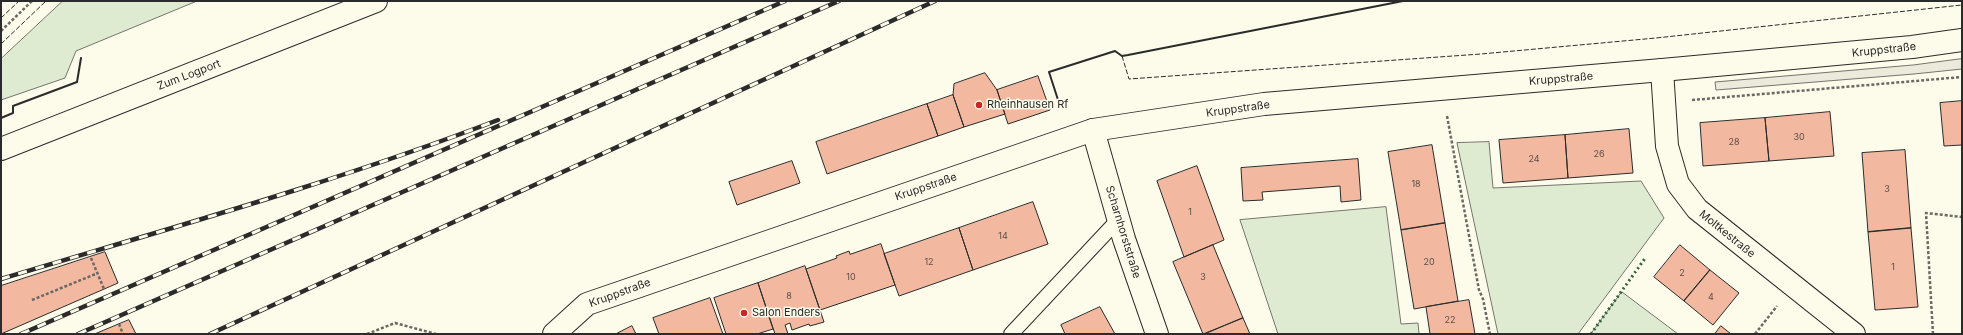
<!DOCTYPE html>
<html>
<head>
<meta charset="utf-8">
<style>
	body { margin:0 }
	#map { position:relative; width:1963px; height:335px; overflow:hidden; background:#fdfbea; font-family:Inter,sans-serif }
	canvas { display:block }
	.frame { position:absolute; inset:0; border:2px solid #2b2b2b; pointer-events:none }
</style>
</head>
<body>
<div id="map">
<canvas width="1963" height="335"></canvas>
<div class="frame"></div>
</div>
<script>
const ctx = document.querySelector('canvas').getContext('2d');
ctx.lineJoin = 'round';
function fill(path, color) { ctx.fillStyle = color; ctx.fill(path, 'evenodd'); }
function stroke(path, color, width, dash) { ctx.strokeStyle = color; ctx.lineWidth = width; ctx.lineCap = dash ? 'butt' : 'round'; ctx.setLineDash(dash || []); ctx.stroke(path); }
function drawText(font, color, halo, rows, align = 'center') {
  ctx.font = font + ' Inter,sans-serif'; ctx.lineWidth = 3; ctx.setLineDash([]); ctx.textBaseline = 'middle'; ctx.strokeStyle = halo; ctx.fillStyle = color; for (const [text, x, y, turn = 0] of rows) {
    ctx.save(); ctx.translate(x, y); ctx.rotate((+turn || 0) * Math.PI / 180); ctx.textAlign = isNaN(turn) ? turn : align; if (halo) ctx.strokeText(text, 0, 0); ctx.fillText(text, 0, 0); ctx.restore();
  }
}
const green = new Path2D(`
	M63,1H197L76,51L65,78L1,100V59Z
	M1489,142L1493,188L1641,181L1664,218L1578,334H1498L1457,143Z
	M1386,207L1401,324L1418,323L1419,334H1278L1240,220Z
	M1622,292L1678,334H1591Z`);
const parking = new Path2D(`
	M1962,59V69L1914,74L1716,90L1715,82L1913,65Z`);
const building = new Path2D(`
	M985,73L997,90L1005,114L964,127L953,95L954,84Z
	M1038,76L1050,110L1008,124L997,90Z
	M953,95L964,127L938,136L927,104Z
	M1962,101V145L1944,146L1940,103Z
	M927,104L938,136L827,174L816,142Z
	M1830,112L1834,156L1769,161L1765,118Z
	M1765,118L1769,161L1703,166L1700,123Z
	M1629,129L1633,173L1568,178L1565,135Z
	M1565,135L1568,178L1503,183L1499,140Z
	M1432,145L1445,223L1401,230L1388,152Z
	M1905,150L1911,228L1868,232L1862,153Z
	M1358,159L1361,200L1341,202L1340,186L1262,192L1263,200L1243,201L1241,168Z
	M792,161L800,183L737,205L729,182Z
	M1197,166L1224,240L1184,257L1157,181Z
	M1033,202L1048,244L973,270L959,228Z
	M1445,223L1458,301L1414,309L1401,230Z
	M959,228L973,270L899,296L884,254Z
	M1911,228L1918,307L1875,310L1868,232Z
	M881,244L895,285L820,310L806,269L837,258L836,256L849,251L850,254Z
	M1213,245L1243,318L1203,334L1173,262Z
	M1680,245L1710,270L1684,301L1654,277Z
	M105,252L118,283L1,334V286Z
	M805,266L824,322L810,326L809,324L792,330L790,323L785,325L788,334H775L758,283Z
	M1710,270L1739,293L1713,325L1684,301Z
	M758,283L773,329L757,334H726L714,298Z
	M710,298L723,334H659L653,318Z
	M1469,300L1475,334H1430L1426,307Z
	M1100,307L1115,334H1065L1061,325Z
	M1243,318L1250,334H1205Z
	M129,320L136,334H95Z
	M632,326L636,334H616Z
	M1721,326L1731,334H1715Z`);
const path = new Path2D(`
	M1,31L32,1
	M1692,100L1962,77
	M1447,116L1479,290L1483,299L1490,334
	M91,258L104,289
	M32,300L98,273
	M119,324L123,334
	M367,334L395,323L436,334
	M1755,334L1777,306
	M1933,334L1926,213L1962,217`);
const service = new Path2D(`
	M1011,334L1118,220`);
const minor = new Path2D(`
	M1662,70L1667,146L1678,184L1697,209L1854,334
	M1093,130L1124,239L1157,334`);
const tertiary = new Path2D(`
	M554,334L587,304L1093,130L1264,104L1662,70L1912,47L1962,40`);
const secondary = new Path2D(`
	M1,149L376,1`);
const rail = new Path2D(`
	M1,279C167,229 336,182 498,120
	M21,334L785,1
	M78,334L839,1
	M210,334L935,1`);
const hedge = new Path2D(`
	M1591,334L1646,257`);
const fence = new Path2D(`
	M1,18L19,1
	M1,44L46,1
	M1122,56L1129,79L1481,54L1656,38L1962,5
	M395,334H397`);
const wall = new Path2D(`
	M1060,106L1049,72L1115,51L1122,56L1128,55L1403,1
	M1,118L13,113V106L77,82L81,58`);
const markers = [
	[979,105,4,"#c62828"],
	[744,313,4,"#c62828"]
];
const numberNames = [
	["30",1799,137],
	["28",1734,142],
	["26",1599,154],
	["24",1534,159],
	["18",1416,184],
	["3",1887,189],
	["1",1190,212],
	["14",1003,236],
	["12",929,262],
	["20",1429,262],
	["1",1893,267],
	["2",1682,273],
	["10",851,277],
	["3",1203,277],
	["8",789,296],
	["4",1711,297],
	["22",1450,320]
];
const streetNames = [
	["Kruppstraße",1884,50,-6],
	["Zum Logport",189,75,-21],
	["Kruppstraße",1561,79,-5],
	["Kruppstraße",1238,109,-8],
	["Kruppstraße",926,187,-19],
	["Scharnhorststraße",1123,232,73],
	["Moltkestraße",1727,234,39],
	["Kruppstraße",620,293,-20]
];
const poiNames = [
	["Rheinhausen Rf",987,105],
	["Salon Enders",752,313]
];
fill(green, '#deebd1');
stroke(green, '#74746e', 1);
fill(parking, '#eceadb');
stroke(parking, '#74746e', 1);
fill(building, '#f2b8a0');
stroke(building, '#2b2b2b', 1);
stroke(service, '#2b2b2b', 16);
stroke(minor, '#2b2b2b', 24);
stroke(tertiary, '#2b2b2b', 24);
stroke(secondary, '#2b2b2b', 24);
stroke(path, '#6a6964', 2.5, [3, 2]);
stroke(service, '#fdfbea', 14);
stroke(minor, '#fdfbea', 22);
stroke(tertiary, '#fdfbea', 22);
stroke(secondary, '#fdfbea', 22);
stroke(rail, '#2b2b2b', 4.5);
stroke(rail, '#fdfbea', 3, [9]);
stroke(hedge, '#34623c', 3, [2, 3]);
stroke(fence, '#2b2b2b', 1, [5, 2]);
stroke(wall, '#2b2b2b', 2);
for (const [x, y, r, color] of markers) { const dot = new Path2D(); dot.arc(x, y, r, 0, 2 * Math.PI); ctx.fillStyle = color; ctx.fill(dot); stroke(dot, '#fdfbea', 1.5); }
drawText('9px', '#5d4e48', null, numberNames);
drawText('11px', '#2b2b2b', '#fdfbea', streetNames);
drawText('11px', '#2b2b2b', '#fdfbea', poiNames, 'left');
</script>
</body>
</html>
